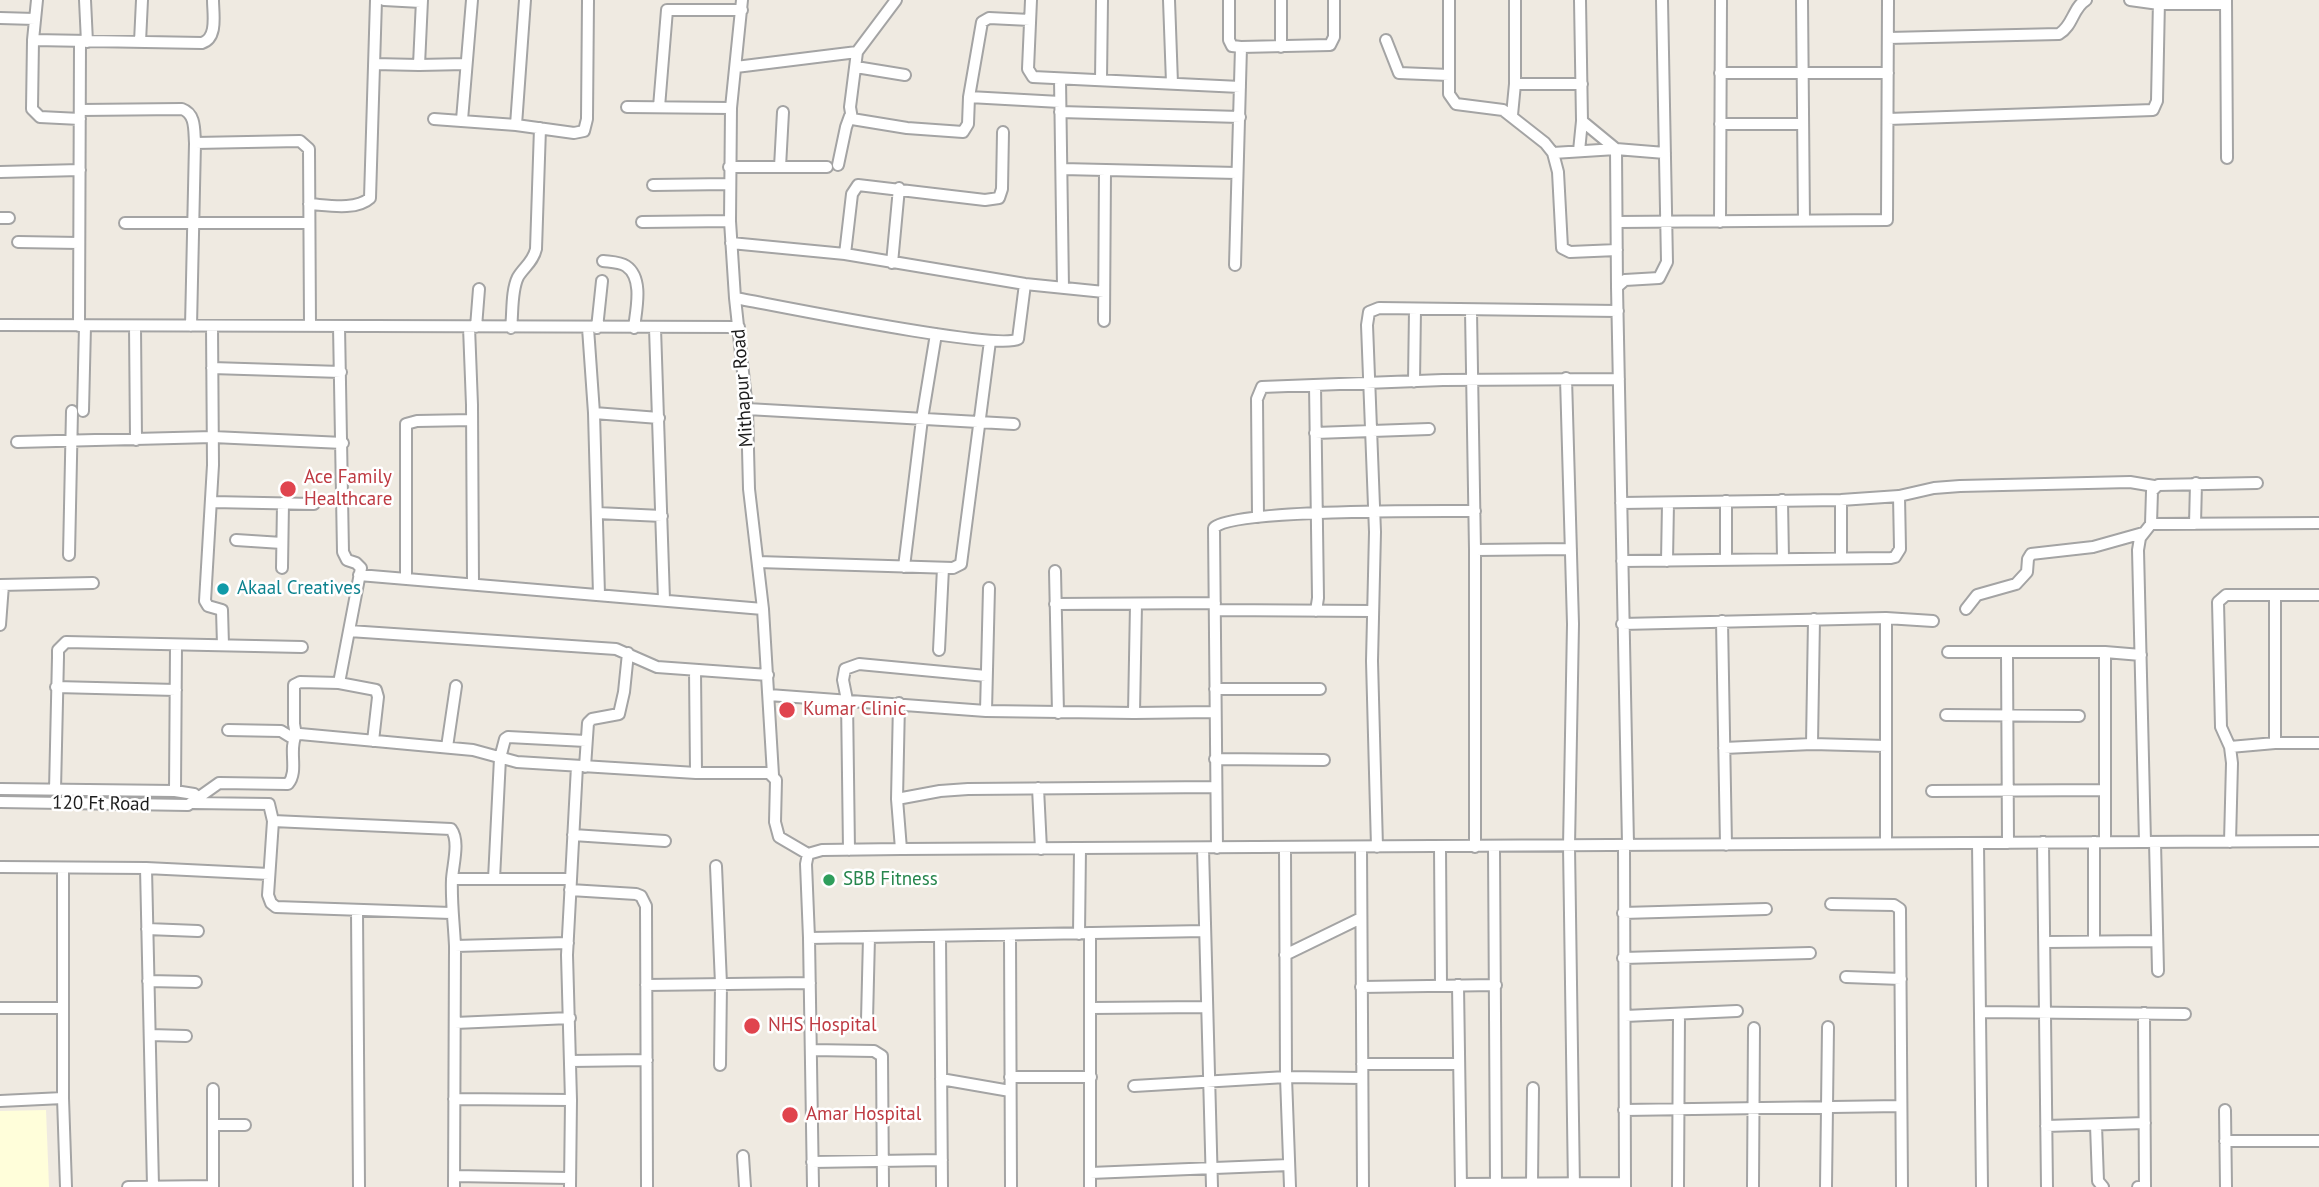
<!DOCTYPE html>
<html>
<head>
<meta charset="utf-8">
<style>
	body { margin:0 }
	canvas { display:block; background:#efeae1 }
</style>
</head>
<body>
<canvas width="2319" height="1187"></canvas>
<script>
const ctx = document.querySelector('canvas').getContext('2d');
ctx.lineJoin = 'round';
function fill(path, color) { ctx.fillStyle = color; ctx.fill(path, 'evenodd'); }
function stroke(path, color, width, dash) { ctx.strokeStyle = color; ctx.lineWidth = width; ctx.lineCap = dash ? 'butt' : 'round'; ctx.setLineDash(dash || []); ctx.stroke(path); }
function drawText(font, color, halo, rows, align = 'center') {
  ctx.font = font + ' "PT Sans",sans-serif'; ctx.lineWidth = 5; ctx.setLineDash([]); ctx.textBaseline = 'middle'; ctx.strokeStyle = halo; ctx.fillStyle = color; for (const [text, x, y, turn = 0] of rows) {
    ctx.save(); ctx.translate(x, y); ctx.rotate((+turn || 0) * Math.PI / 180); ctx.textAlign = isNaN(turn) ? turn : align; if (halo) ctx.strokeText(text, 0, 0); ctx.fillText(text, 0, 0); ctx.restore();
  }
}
const education = new Path2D(`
	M46,1110L49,1187H0V1111Z`);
const minor = new Path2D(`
	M37,0L33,40L32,109L40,117L80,119
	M85,0L87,42
	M384,0L421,2
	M742,0L731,108L730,221L735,298L747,409L749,489L763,609L773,775
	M1031,0L1028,69L1033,77L1240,87
	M1169,0L1172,83
	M1229,0V40L1232,46L1241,47L1330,45L1334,37V0
	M1281,0V47
	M1449,0V94L1456,104L1503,110L1545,143L1553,153L1558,172L1562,248L1570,252L1617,250
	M1515,0V84H1582
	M1580,0L1582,121L1616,149L1617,287
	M1802,0L1804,221
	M2130,0L2159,4H2226
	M2226,0L2227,158
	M0,18L35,19
	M1888,38L2059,34C2073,26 2073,7 2086,0
	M33,40L202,43C218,38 213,14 213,0
	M1386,40L1399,73L1449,75
	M140,42L142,0
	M857,52L850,107L852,119L907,128L963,132L968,124L969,97L982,22L989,18L1030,20
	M374,64L419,65L422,0
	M419,65L466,64
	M736,67L857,52L896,0
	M856,67L905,75
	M1720,73H1888
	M1060,79L1063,288
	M1101,80L1102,0
	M969,97L1060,102
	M627,107L731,108
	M659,107L667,10H742
	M80,110L182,109C196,114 194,130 195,143L191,326
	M1060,112L1240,117
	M1512,115L1515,84
	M434,119L516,125L574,133L584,131L587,119L588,0
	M1888,119L2153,110L2157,101L2159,0
	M462,120L472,0
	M1720,124H1803
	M516,125L525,0
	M195,143L300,141L309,149L310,326
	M1579,151L1582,121
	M1553,153L1616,149L1665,153
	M838,165L846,127L850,116
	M729,167H827
	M780,167L783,112
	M1062,169L1237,173
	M0,172L80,170
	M653,185L728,184
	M309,204C326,205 356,211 370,198L376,0
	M0,218H9
	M642,222L730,221
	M1617,222L1887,220L1888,0
	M1720,222L1721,0
	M125,223H309
	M18,242L79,243
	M731,243L845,254L1025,284L1104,292
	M845,254L852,194L858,185L985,200L999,198L1002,189L1003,132
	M603,261C610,262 620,262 626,266C644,278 636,310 634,328
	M892,263L899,188
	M1235,265L1241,47
	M735,298C774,305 997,351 1018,339L1025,284
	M1471,311L1475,550V847
	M1104,321L1105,171
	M0,325L739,327
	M79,326L80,42
	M135,326L136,440
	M212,326L213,465L205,601L208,606L222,610L223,645
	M469,327L472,405L473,584
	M476,327L479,289
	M511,328C513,313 511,291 518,277C524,267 533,262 536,249L540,128
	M588,328L594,413L599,595
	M597,328L602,281
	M655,328L664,600
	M212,368L341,372
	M1566,378L1573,624L1569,846L1574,1187
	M1414,382L1415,309
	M1315,385L1318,598L1316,611
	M747,409L1014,424
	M83,411L85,326
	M594,413L659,418
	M1315,433L1429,429
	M17,442L213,437L343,443
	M1782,500L1783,559
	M1841,500V558
	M1726,501V560
	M212,502L314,504
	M1621,503L1841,500L1899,496L1934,488L1960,486L2130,482L2154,486
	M597,513L662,516
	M1258,517L1257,399L1262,387L1443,380L1619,379
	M2151,524L2152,491L2158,485L2257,483
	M2195,524L2196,483
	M236,540L282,543
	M1475,550L1571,549
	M69,555L72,411
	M1622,561L1891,558L1895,557L1900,549L1899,496
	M1667,561L1668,503
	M758,562L953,568L961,564L990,341
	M904,567L922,419L936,334
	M282,568L283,503
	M1055,571L1058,713
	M359,575L763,609
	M406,579V424L417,421L472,420
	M0,585L93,583
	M1055,604L1215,603
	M1966,609L1977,595L2016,584L2027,572L2028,559L2031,554L2093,547L2143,533
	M1215,610L1373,611
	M1722,621L1726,845
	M1622,624L1886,618L1933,621
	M0,625L3,585
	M349,631L616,649L657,667L768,675
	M939,650L943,568
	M1948,652H2105L2141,655
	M2007,653L2008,843
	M695,670L696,773
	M339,683L376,690L378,697L373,741
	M56,687L176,690
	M1215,689H1320
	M769,695L986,711L1134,713L1214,712
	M899,703L897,799L901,849
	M986,711L989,588
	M1134,713L1136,604
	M1946,715L2079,716
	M228,730L281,731L294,739
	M296,735L294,724V685L300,682L339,683L361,568L356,563L347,560L343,552L339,326
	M2275,743V596
	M1812,744L1814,619
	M447,747L456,686
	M2230,747L2275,743H2319
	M1724,748L1812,744L1886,746
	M1215,759L1324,760
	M585,767L588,723L592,719L619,714L624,692L628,653
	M1038,788L1041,849
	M0,789L175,791L194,794L199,798
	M55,790L58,657V650L66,642L302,647
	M175,791L176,645
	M1932,791L2105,790
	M897,799L940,791L968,789L1216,787
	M0,802L188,805L219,783L288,784C299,771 288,750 296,735L300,734L473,750L517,762L696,773H769L776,780L775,822L779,837L808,854L822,850L901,849L2319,841
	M193,803L269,804L273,821L268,895L271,903L276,907L451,913
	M273,821L451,829C460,841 453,864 452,879H571
	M573,835L665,841
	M2043,842L2047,1187
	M2105,842V652
	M2145,842L2138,550L2140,538L2151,524L2319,523
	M2155,842L2158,971
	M2230,842L2232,763L2230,747L2221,727L2218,602L2226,595H2319
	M1886,843V618
	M1978,843L1982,1187
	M1628,844L1617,287L1625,280L1659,278L1667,262L1662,0
	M1624,845L1625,1187
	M1361,847L1363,1187
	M1377,847L1372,661L1375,532L1367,325L1369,312L1379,308L1618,311
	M1440,847L1441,985
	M1494,847L1496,1184
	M1203,848L1212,1187
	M1217,848L1214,528C1231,509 1438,511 1475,511
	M1285,848L1286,1077L1290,1187
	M849,850L847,700L843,680L845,669L859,664L986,676
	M808,854L806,864L809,938L813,1187
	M716,866L721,984L720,1065
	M0,867L146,868L269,874
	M63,868V1098L66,1187
	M146,868L153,1186
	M452,879C451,902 454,923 455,946
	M494,879L500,758L505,739L508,737L586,741
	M570,890L636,894L641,896L646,906L647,1187
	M1831,904L1894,905L1900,909L1902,1187
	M357,910L359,1187
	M1623,913L1766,909
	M147,929L198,931
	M1079,934L1080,848
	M1010,935L1011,1187
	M940,936L942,1187
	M809,938L1205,931
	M2094,941V842
	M2045,942L2157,941
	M1285,955L1361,918
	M1623,958L1810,953
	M1846,977L1901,979
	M148,981L196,982
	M646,985L810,983
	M1458,985L1461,1187
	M1361,987L1496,985
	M0,1008H63
	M1091,1008L1207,1007
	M1981,1012L2185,1014
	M1625,1016L1737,1011
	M867,1020L869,937
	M455,1023L570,1018
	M150,1035L186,1036
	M811,1050L874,1051L882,1056L883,1187
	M570,1061L647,1060
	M1362,1064H1459
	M1010,1077H1091
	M941,1079L1010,1091
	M1134,1086L1286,1077L1362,1078
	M454,1099L571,1100
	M0,1101L63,1098
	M1624,1110L1901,1106
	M2225,1110L2226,1187
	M213,1125H245
	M2096,1125L2098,1181L2103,1187
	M2046,1126L2145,1123
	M2225,1141H2319
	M743,1156L745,1187
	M812,1162L942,1160
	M1090,1173L1289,1165
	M454,1176L570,1178
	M1532,1183L1533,1088
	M1461,1184L1625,1183
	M128,1187L213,1186
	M213,1187V1089
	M454,1187L455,946L568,943
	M570,1187L571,1100L567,955L577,766
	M1090,1187V933
	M1678,1187L1679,1014
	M1753,1187L1754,1028
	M1826,1187L1828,1027
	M2138,1187H2145L2144,1013`);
const markers = [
	[288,489,9,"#e0444e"],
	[223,589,7,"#0f9aa8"],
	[787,710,9,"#e0444e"],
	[829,880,7,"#2e9e5b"],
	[752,1026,9,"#e0444e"],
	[790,1115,9,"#e0444e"]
];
const streetNames = [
	["Mithapur Road",743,388,-94],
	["120 Ft Road",101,804,1]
];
const healthNames = [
	["Ace Family",304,478],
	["Healthcare",304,500],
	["Kumar Clinic",803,710],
	["NHS Hospital",768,1026],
	["Amar Hospital",806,1115]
];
const cultureNames = [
	["Akaal Creatives",237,589]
];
const leisureNames = [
	["SBB Fitness",843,880]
];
fill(education, '#fffeda');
stroke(minor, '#a4a4a4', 14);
stroke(minor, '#fff', 10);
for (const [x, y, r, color] of markers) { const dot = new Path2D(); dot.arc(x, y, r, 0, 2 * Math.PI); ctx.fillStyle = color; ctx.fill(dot); stroke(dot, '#fff', 2.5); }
drawText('19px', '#1d1d1d', '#fff', streetNames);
drawText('19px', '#be3a42', '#fff', healthNames, 'left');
drawText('19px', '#0d838f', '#fff', cultureNames, 'left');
drawText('19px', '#27864d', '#fff', leisureNames, 'left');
</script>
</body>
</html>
